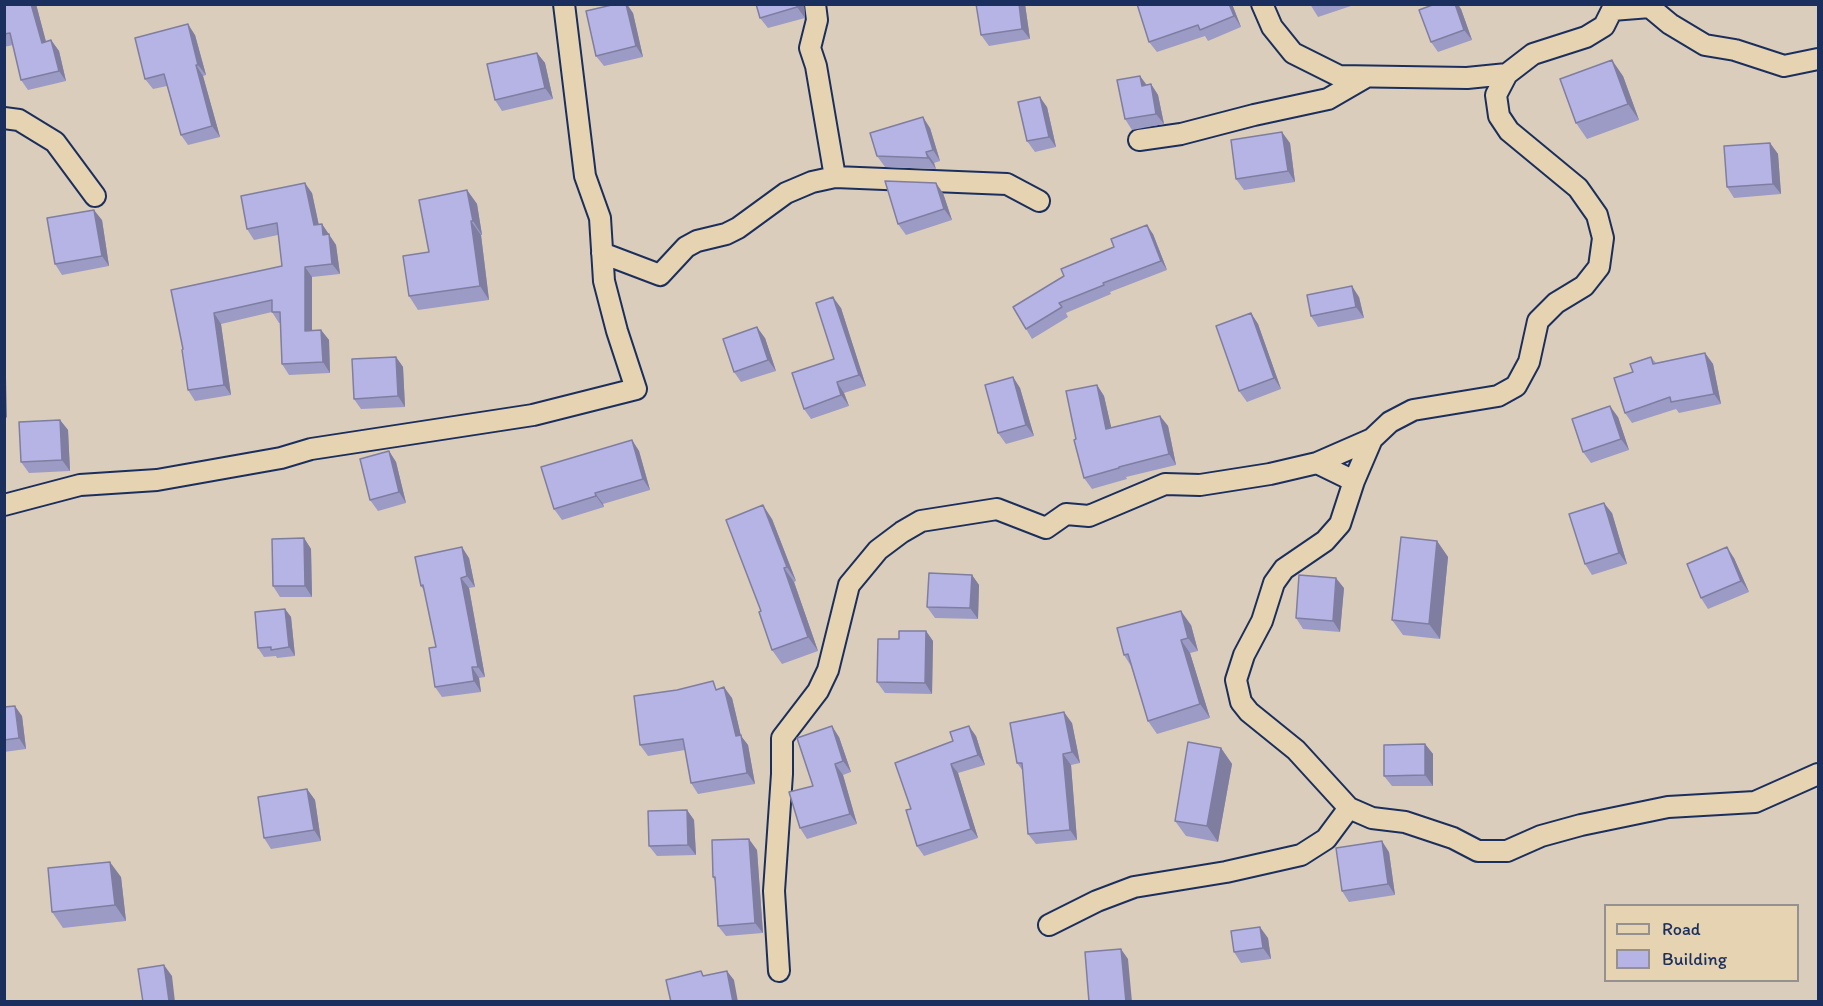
<!DOCTYPE html>
<html>
<head>
<meta charset="utf-8">
<style>
	body { margin:0 }
	#map { position:relative; width:1823px; height:1006px; overflow:hidden; background:#dbcdbb; font-family:Itim,sans-serif }
	canvas { display:block }
	.frame { position:absolute; inset:0; border:6px solid #1b2f5e; pointer-events:none }
	.legend { position:absolute; left:1604px; top:904px; width:195px; height:78px; box-sizing:border-box; background:#e5d3b1; border:2px solid #949190; margin:0; padding:8px 10px; list-style:none; font-size:18px; color:#1b2f5e }
	.legend li { display:flex; align-items:center; gap:12px; height:30px }
	.legend b { width:30px; border:2px solid #949190 }
</style>
</head>
<body>
<div id="map">
<canvas width="1823" height="1006"></canvas>
<div class="frame"></div>
<ul class="legend">
<li><b style="height:8px;background:#e5d3b1"></b>Road</li>
<li><b style="height:16px;background:#b5b4e5"></b>Building</li>
</ul>
</div>
<script>
const ctx = document.querySelector('canvas').getContext('2d');
ctx.lineJoin = 'round';
function stroke(path, color, width, dash) { ctx.strokeStyle = color; ctx.lineWidth = width; ctx.lineCap = dash ? 'butt' : 'round'; ctx.setLineDash(dash || []); ctx.stroke(path); }
function fill(path, color) { ctx.fillStyle = color; ctx.fill(path, 'evenodd'); }
const minor = new Path2D(`
	M815,4L817,20L810,48L816,66L835,177
	M1262,4L1272,27L1293,53L1339,76L1467,78L1507,74
	M1646,4L1670,24L1705,45L1735,50L1784,66L1818,59
	M1650,7L1612,10L1604,26L1586,37L1533,54L1507,74L1496,95L1499,116L1509,131L1578,188L1597,215L1603,238L1599,267L1584,286L1556,303L1538,321L1529,362L1516,386L1498,396L1413,410L1390,422L1372,439L1354,481L1340,524L1325,541L1284,569L1274,583L1262,621L1244,655L1236,680L1241,702L1249,712L1296,750L1349,808L1372,818L1405,822L1453,838L1478,851H1507L1541,836L1581,825L1668,807L1755,802L1818,774
	M4,118L19,120L55,142L95,196
	M1139,140L1181,134L1254,115L1328,99L1366,77
	M602,253L660,275L686,247L697,241L726,234L738,228L786,193L812,182L835,177L1007,184L1039,201
	M1317,463L1354,481
	M4,505L80,485L157,480L281,458L311,449L533,415L636,389L617,331L604,281L600,218L585,176L564,4
	M1049,925L1097,901L1134,887L1226,872L1301,855L1326,839L1349,808
	M779,971L774,891L782,774V738L818,691L828,670L849,585L878,550L902,532L921,521L997,509L1046,528L1066,514L1089,516L1165,484L1200,485L1270,474L1317,463L1372,439`);
const wall = new Path2D(`
	M4,4H36L46,42L51,40L59,51L66,81L28,90L21,80L13,45L4,47Z
	M804,4L805,18L768,28L760,18Z
	M976,4H1025L1030,39L989,46L981,35Z
	M1137,4H1232L1241,27L1208,41L1205,36L1157,52L1149,42Z
	M1310,4H1351V6L1318,17Z
	M1461,9L1472,40L1438,52L1431,42Z
	M633,13L643,57L604,66L596,56Z
	M195,35L206,75L203,76L220,137L188,145L181,135L167,86L153,89L145,79Z
	M537,53L545,63L553,99L502,111L495,100Z
	M1140,76L1147,85L1151,84L1158,95L1164,124L1132,130L1125,119Z
	M1623,76L1639,120L1587,139L1576,123Z
	M1047,107L1056,147L1035,152L1027,141Z
	M930,128L940,161L934,163L936,169L885,167L877,156Z
	M1290,143L1295,182L1244,190L1236,179Z
	M1770,143L1778,154L1781,194L1734,198L1727,187Z
	M467,190L477,204L482,235H481L489,300L418,310L409,296Z
	M312,193L319,225L322,224L336,245L340,274L312,277V330H321L329,340L330,373L289,375L282,364L280,323H279L272,312L221,324L231,395L195,401L188,390L183,349L171,290L282,266L278,235L254,240L247,229Z
	M943,193L952,220L906,235L898,224Z
	M102,220L109,266L62,275L55,264Z
	M1153,234L1167,270L1110,292L1111,294L1066,313L1068,317L1032,339L1013,307Z
	M1359,297L1364,318L1318,327L1311,316Z
	M841,308L866,386L844,393L849,406L811,419L804,409L834,359Z
	M1251,313L1258,324L1281,389L1247,402L1239,391Z
	M765,338L776,371L741,382L734,372Z
	M1705,353L1713,364L1721,404L1679,413L1676,409L1632,423L1625,413L1633,372L1651,357L1656,363Z
	M396,357L403,367L405,407L361,409L354,399Z
	M1013,377L1020,388L1034,436L1006,444L998,433Z
	M1097,385L1104,396L1111,428L1160,416L1168,426L1176,465L1126,477L1127,479L1092,489L1084,478L1076,439Z
	M1618,417L1629,450L1591,463L1583,452Z
	M60,420L68,430L70,471L29,473L21,462Z
	M632,440L639,451L650,490L603,504L604,507L562,520L554,509Z
	M389,451L396,462L406,503L378,511L370,500Z
	M1612,513L1627,564L1592,575L1585,564Z
	M772,519L796,581L794,582L818,651L782,664L772,650L761,611Z
	M304,538L311,549L312,597H280L273,586Z
	M1437,541L1448,557L1440,639L1403,635L1392,620Z
	M469,558L475,587L469,588L485,677L479,678L481,692L442,697L435,687L436,647L425,592L421,586Z
	M1734,558L1749,592L1708,609L1701,598Z
	M972,575L979,585L978,619L935,618L927,607Z
	M1344,588L1340,632L1303,629L1296,618Z
	M285,609L291,617L295,656L277,658L276,656L264,657L258,648Z
	M1191,625L1198,651L1190,653L1210,718L1157,734L1148,721L1131,666L1124,655Z
	M926,631L933,641L932,694L885,693L877,682L899,639Z
	M719,689L732,698L741,736L748,745L755,784L698,794L691,783L685,750L648,756L640,745Z
	M4,707L22,716L26,749L4,752Z
	M1072,723L1080,763L1071,765L1077,840L1036,844L1028,834L1023,771L1017,763Z
	M976,736L985,765L958,773L978,838L924,856L917,846L911,809L953,741Z
	M839,737L851,772L843,775L857,824L807,839L800,828L813,786Z
	M1425,744L1433,754V786H1392L1384,776Z
	M1221,748L1232,764L1218,842L1186,836L1175,821Z
	M307,789L315,800L321,841L271,849L264,838Z
	M687,810L694,820L696,855L657,856L649,846Z
	M757,850L763,933L726,936L718,926L715,881L713,877Z
	M1389,852L1395,895L1349,902L1342,891Z
	M121,877L126,921L63,928L52,912Z
	M1268,938L1271,959L1241,963L1234,952Z`);
const shadedWall = new Path2D(`
	M31,4H36L49,53L42,43Z
	M626,4H627L633,13L643,57L636,46Z
	M797,4H804L805,18L797,7Z
	M1019,4H1025L1030,39L1022,29Z
	M1229,4H1232L1241,27L1234,16Z
	M1455,4H1458L1461,9L1472,40L1464,30Z
	M188,24L195,35L206,75L198,65Z
	M51,40L59,51L66,81L59,71Z
	M537,53L545,63L553,99L545,88Z
	M1612,60L1623,76L1639,120L1628,104Z
	M196,65L203,76L220,137L212,126Z
	M1140,76L1147,86H1142Z
	M1151,84L1158,95L1164,124L1156,114Z
	M1040,97L1047,107L1056,147L1049,137Z
	M923,117L930,128L940,161L933,150Z
	M1282,132L1290,143L1295,182L1288,171Z
	M1770,143L1778,154L1781,194L1773,184Z
	M926,152L934,163L936,169L928,158Z
	M305,183L312,193L321,236L314,225Z
	M936,183L943,193L952,220L944,209Z
	M467,190L477,204L482,235L473,221Z
	M94,210L102,220L109,266L102,256Z
	M471,221L481,235L489,300L480,286Z
	M322,224L336,245L340,274L332,264L323,235Z
	M1147,225L1153,234L1167,270L1161,261Z
	M305,267L312,277V341L305,331Z
	M1352,286L1359,297L1364,318L1356,307Z
	M833,297L841,308L866,386L859,375Z
	M214,313L221,324L231,395L224,385Z
	M1251,313L1258,324L1281,389L1274,378Z
	M757,327L765,338L776,371L768,360Z
	M321,330L329,340L330,373L323,362Z
	M1705,353L1713,364L1721,404L1714,394Z
	M396,357L403,367L405,407L398,396Z
	M4,376L6,378L7,418L4,415Z
	M1013,377L1020,388L1034,436L1026,425Z
	M837,382L844,393L849,406L841,395Z
	M1097,385L1104,396L1114,439L1106,429Z
	M1610,406L1618,417L1629,450L1621,439Z
	M1160,416L1168,426L1176,465L1169,454Z
	M60,420L68,430L70,471L62,460Z
	M632,440L639,451L650,490L643,479Z
	M389,451L396,462L406,503L399,492Z
	M595,493L603,504L604,507L596,496Z
	M1604,503L1612,513L1627,564L1619,553Z
	M763,505L772,519L796,581L787,567Z
	M304,538L311,549L312,597L305,586Z
	M1437,541L1448,557L1440,639L1429,624Z
	M462,547L469,558L475,587L467,576Z
	M1727,547L1734,558L1749,592L1741,581Z
	M784,568L794,582L818,651L808,637Z
	M972,575L979,585L978,619L970,608Z
	M461,578L469,588L485,677L478,667Z
	M1336,578L1344,588L1340,632L1333,621Z
	M285,609L291,617L295,656L289,647Z
	M1181,611L1191,625L1198,651L1188,638Z
	M926,631L933,641L932,694L925,683Z
	M1181,640L1190,653L1210,718L1200,704Z
	M472,667L479,678L481,692L474,681Z
	M724,687L732,698L741,736L748,745L755,784L747,773L736,736Z
	M15,706L22,716L26,749L19,738Z
	M1064,712L1072,723L1080,763L1072,752Z
	M832,726L839,737L851,772L843,761Z
	M969,726L976,736L985,765L978,755Z
	M1425,744L1433,754V786L1425,775Z
	M1221,748L1232,764L1218,842L1207,826Z
	M1063,754L1071,765L1077,840L1070,830Z
	M835,764L843,775L857,824L850,814Z
	M951,764L958,773L978,838L971,829Z
	M307,789L315,800L321,841L314,830Z
	M687,810L694,820L696,855L688,845Z
	M749,839L757,850L763,933L755,923Z
	M1382,841L1389,852L1395,895L1388,884Z
	M110,862L121,877L126,921L115,905Z
	M1260,927L1268,938L1271,959L1263,948Z
	M1121,949L1128,959L1132,1002H1126Z
	M164,965L172,976L175,1002L169,1001Z
	M727,971L734,980L738,1002H733Z`);
const building = new Path2D(`
	M4,4H31L42,43L51,40L59,71L21,80L10,33L4,34Z
	M616,4H626L636,46L596,56L586,11Z
	M756,4H797V7L760,18Z
	M976,4H1019L1022,29L981,35Z
	M1137,4H1229L1234,16L1200,30L1198,25L1149,42Z
	M1435,4H1455L1464,30L1431,42L1419,10Z
	M188,24L198,65H196L212,126L181,135L164,74L145,79L135,38Z
	M537,53L545,88L495,100L487,64Z
	M1612,60L1628,104L1576,123L1560,79Z
	M1140,76L1142,86L1151,84L1156,114L1125,119L1117,80Z
	M1040,97L1049,137L1027,141L1018,102Z
	M923,117L933,150L926,152L928,158L877,156L870,133Z
	M1282,132L1288,171L1236,179L1231,140Z
	M1770,143L1773,184L1727,187L1724,146Z
	M885,181L936,183L944,209L898,224Z
	M305,183L314,225L322,224L323,235L329,234L332,264L305,267V331L321,330L323,362L282,364L280,312H272V300L214,313L224,385L188,390L182,350L183,349L171,290L282,266L277,223L247,229L241,196Z
	M467,190L473,221H471L480,286L409,296L403,256L429,252L419,200Z
	M94,210L102,256L55,264L47,218Z
	M1147,225L1161,261L1103,283L1104,285L1059,303L1062,307L1026,329L1013,307L1064,276L1061,269L1114,247L1111,239Z
	M1352,286L1356,307L1311,316L1307,295Z
	M833,297L859,375L837,382L841,395L804,409L792,373L834,359L816,303Z
	M1251,313L1274,378L1239,391L1216,326Z
	M757,327L768,360L734,372L723,339Z
	M1705,353L1714,394L1671,402L1670,397L1625,413L1614,378L1633,372L1630,364L1651,357L1653,364Z
	M396,357L398,396L354,399L352,359Z
	M1013,377L1026,425L998,433L985,385Z
	M1097,385L1106,429L1160,416L1169,454L1119,467V468L1084,478L1074,440L1076,439L1066,391Z
	M1610,406L1621,439L1583,452L1572,419Z
	M60,420L62,460L21,462L19,422Z
	M632,440L643,479L595,493L596,496L554,509L541,467Z
	M389,451L399,492L370,500L360,459Z
	M1604,503L1619,553L1585,564L1569,514Z
	M763,505L787,567L784,568L808,637L772,650L759,612L761,611L726,520Z
	M1401,537L1437,541L1429,624L1392,620Z
	M304,538L305,586H273L272,539Z
	M462,547L467,576L461,578L478,667H472L474,681L435,687L429,648L436,647L423,585L421,586L415,557Z
	M1727,547L1741,581L1701,598L1687,564Z
	M929,573L972,575L970,608L927,607Z
	M1299,575L1336,578L1333,621L1296,618Z
	M285,609L289,647L271,650V647L258,648L255,612Z
	M1181,611L1188,638L1181,640L1200,704L1148,721L1128,654L1124,655L1117,628Z
	M899,631H926L925,683L877,682L878,639H899Z
	M713,681L716,690L724,687L736,736L741,735L747,773L691,783L683,739L640,745L634,696L677,690Z
	M15,706L19,738L4,740V707Z
	M1064,712L1072,752L1063,754L1070,830L1028,834L1022,763H1017L1010,723Z
	M832,726L843,761L835,764L850,814L800,828L789,792L813,786L797,738Z
	M969,726L978,755L951,764L971,829L917,846L906,810L911,809L895,763L953,741L950,732Z
	M1188,742L1221,748L1207,826L1175,821Z
	M1425,744V775L1384,776V745Z
	M307,789L314,830L264,838L258,797Z
	M687,810L688,845L649,846L648,811Z
	M749,839L755,923L718,926L715,877H713L712,840Z
	M1382,841L1388,884L1342,891L1336,848Z
	M110,862L115,905L52,912L48,868Z
	M1260,927L1263,948L1234,952L1231,931Z
	M1121,949L1126,1002H1089L1085,952Z
	M164,965L169,1001L143,1002L138,969Z
	M701,971L703,976L727,971L733,1002H671L666,980Z`);
stroke(minor, '#1b2f5e', 24);
stroke(minor, '#e5d3b1', 20);
fill(wall, '#9c9bc5');
fill(shadedWall, '#7f7ea0');
fill(building, '#b5b4e5');
stroke(building, '#7f7ea0', 1.5);
</script>
</body>
</html>
